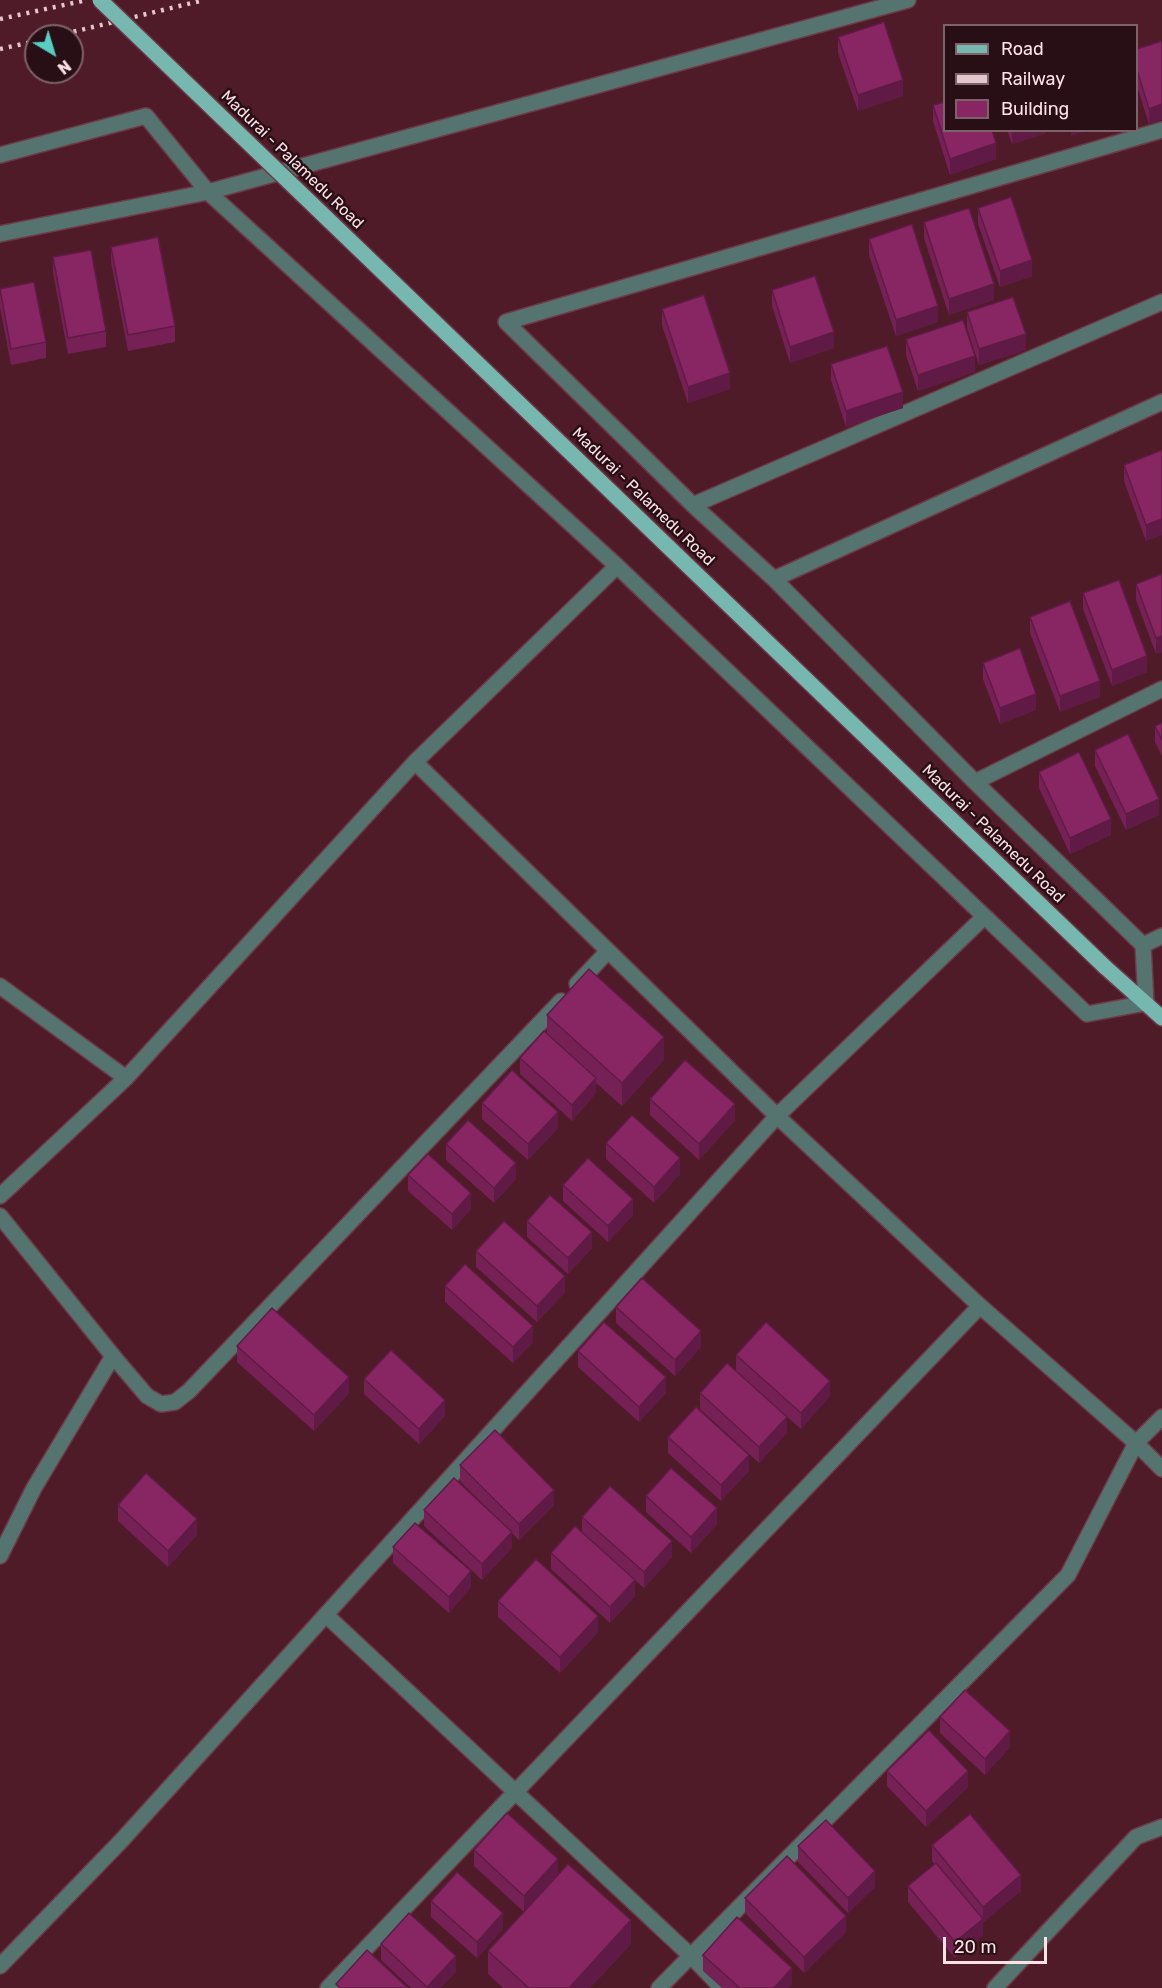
<!DOCTYPE html>
<html>
<head>
<meta charset="utf-8">
<style>
	body { margin:0 }
	#map { position:relative; width:1162px; height:1988px; overflow:hidden; background:#4f1b29; font-family:Rubik,sans-serif }
	canvas { display:block }
	.legend { position:absolute; left:943px; top:24px; width:195px; height:108px; box-sizing:border-box; background:#270f15; border:2px solid #7d6369; margin:0; padding:8px 10px; list-style:none; font-size:18px; color:#fee1e6 }
	.legend li { display:flex; align-items:center; gap:12px; height:30px }
	.legend b { width:30px; border:2px solid #7d6369 }
	.north { position:absolute; left:24px; top:24px; width:60px; height:60px; box-sizing:border-box; background:#270f15; border:2px solid #7d6369; border-radius:50%; rotate:142deg; font-size:16px; font-weight:700; line-height:24px; text-align:center; color:#fee1e6 }
	.north::after { content:''; display:block; margin:auto; width:21px; height:27px; background:#57cec2; clip-path:polygon(50% 0,100% 100%,50% 72%,0 100%) }
	.scale { position:absolute; left:943px; top:1937px; width:104px; height:27px; box-sizing:border-box; border:3px solid #fee1e6; border-top:0; padding-left:8px; font-size:18px; line-height:21px; white-space:nowrap; color:#fee1e6; -webkit-text-stroke:4px #270f15; paint-order:stroke }
</style>
</head>
<body>
<div id="map">
<canvas width="1162" height="1988"></canvas>
<ul class="legend">
<li><b style="height:8px;background:#76b7b0"></b>Road</li>
<li><b style="height:8px;background:#e6c6cd"></b>Railway</li>
<li><b style="height:16px;background:#882663"></b>Building</li>
</ul>
<div class="north">N</div>
<div class="scale">20 m</div>
</div>
<script>
const ctx = document.querySelector('canvas').getContext('2d');
ctx.lineJoin = 'round';
function stroke(path, color, width, dash) { ctx.strokeStyle = color; ctx.lineWidth = width; ctx.lineCap = dash ? 'butt' : 'round'; ctx.setLineDash(dash || []); ctx.stroke(path); }
function fill(path, color) { ctx.fillStyle = color; ctx.fill(path, 'evenodd'); }
function drawText(font, color, halo, rows, align = 'center') {
  ctx.font = font + ' Rubik,sans-serif'; ctx.lineWidth = 5; ctx.setLineDash([]); ctx.textBaseline = 'middle'; ctx.strokeStyle = halo; ctx.fillStyle = color; for (const [text, x, y, turn = 0] of rows) {
    ctx.save(); ctx.translate(x, y); ctx.rotate((+turn || 0) * Math.PI / 180); ctx.textAlign = isNaN(turn) ? turn : align; if (halo) ctx.strokeText(text, 0, 0); ctx.fillText(text, 0, 0); ctx.restore();
  }
}
const street = new Path2D(`
	M0,155L146,116L208,192L617,566L1087,1014L1146,1003L1143,945L1162,936
	M0,234L208,192L908,0
	M693,505L1162,302
	M617,566L415,762L777,1116L980,1306L1136,1443L1162,1417
	M774,579L1162,402
	M975,782L1162,689
	M1143,945L975,782L774,579L693,505L506,322L1162,130
	M577,984L608,951
	M0,986L126,1078
	M0,1196L126,1078L415,762
	M0,1216L113,1356L147,1396L161,1404L175,1402L189,1391L561,1001
	M0,1556L34,1488L113,1356
	M326,1615L691,1956L722,1988
	M0,1966L122,1840L777,1116L984,917
	M328,1988L980,1306
	M659,1988L1068,1575L1136,1443L1162,1469
	M995,1988L1136,1837L1162,1827`);
const primary = new Path2D(`
	M1105,967L1162,1018`);
const rail = new Path2D(`
	M0,19L87,0
	M56,36L204,0
	M0,49L36,41`);
const primaryBridge = new Path2D(`
	M100,0L1105,967`);
const wall = new Path2D(`
	M838,37L903,96L858,111L838,53Z
	M1162,41L1149,124L1137,86V49Z
	M933,105L996,159L950,175L933,121Z
	M1007,130H1046V133L1012,144Z
	M978,208L1032,276L1000,287L978,224Z
	M924,222L994,300L949,315L924,238Z
	M869,239L938,322L896,336L869,255Z
	M111,247L175,326V342L128,351L111,262Z
	M53,257L106,331V347L68,354L53,273Z
	M0,289L46,342V358L11,365L0,307Z
	M772,290L834,348L790,363L772,306Z
	M662,309L730,389L688,403L662,325Z
	M967,312L1026,350L979,365L967,328Z
	M906,339L975,372L918,391L906,355Z
	M831,364L903,408L846,427L831,380Z
	M1162,450V535L1146,541L1124,481V465Z
	M1162,574V652L1156,654L1136,600V584Z
	M1083,593L1147,672L1112,686L1083,609Z
	M1030,617L1100,697L1060,712L1030,633Z
	M983,663L1036,710L1000,724L983,679Z
	M1162,723V756L1155,742V726Z
	M1095,750L1159,815L1126,830L1095,766Z
	M1039,772L1111,835L1070,854L1039,788Z
	M547,1015L664,1060L622,1106L596,1083V1093L572,1121L520,1074V1058L547,1033Z
	M650,1099L735,1120L699,1160L650,1115Z
	M482,1103L558,1128L528,1160L482,1119Z
	M606,1143L680,1174L654,1203L606,1159Z
	M446,1144L516,1179L494,1203L446,1160Z
	M408,1175L471,1209L452,1230L408,1191Z
	M563,1185L633,1215L608,1242L563,1201Z
	M527,1221L592,1248L568,1274L527,1237Z
	M476,1251L565,1292L537,1322L476,1267Z
	M445,1286L533,1342L513,1363L445,1302Z
	M616,1307L701,1347L675,1376L616,1323Z
	M237,1346L349,1393L314,1431L237,1362Z
	M578,1351L666,1393L639,1422L578,1367Z
	M736,1355L830,1396L801,1429L736,1371Z
	M364,1379L445,1416L419,1444L364,1394Z
	M700,1393L787,1433L759,1463L700,1409Z
	M668,1437L749,1471L721,1501L668,1453Z
	M460,1465L554,1505L519,1540L512,1533V1548L482,1580L424,1526V1510L505,1526L460,1481Z
	M646,1496L717,1524L691,1553L646,1512Z
	M118,1505L197,1535L168,1567L118,1521Z
	M582,1517L672,1557L644,1588L635,1580V1596L610,1623L551,1569V1553L582,1532Z
	M393,1547L471,1587L449,1613L393,1563Z
	M498,1601L598,1632L560,1673L498,1617Z
	M940,1717L1010,1747L985,1775L940,1733Z
	M887,1771L968,1787L926,1827L887,1786Z
	M932,1845L1021,1891L983,1922V1935L955,1958L908,1902V1886L934,1864L932,1861Z
	M798,1846L875,1887L848,1913L798,1862Z
	M474,1850L558,1875L631,1944L590,1988H503L488,1974V1951L524,1912L474,1866Z
	M745,1898L846,1932L804,1973L745,1913Z
	M431,1901L503,1929L477,1958L431,1917Z
	M381,1944L456,1972L440,1988H411L381,1960Z
	M703,1955L792,1984L788,1988H722L703,1971Z`);
const shadedWall = new Path2D(`
	M903,80V96L858,111V95Z
	M1162,104V120L1149,124V109Z
	M1012,130H1046V133L1012,144Z
	M1071,130H1089L1071,136Z
	M996,143V159L950,175V159Z
	M1032,260V276L1000,287V271Z
	M994,284V300L949,315V299Z
	M938,306V322L896,336V320Z
	M834,332V348L790,363V347Z
	M1026,334V350L979,365V349Z
	M975,356V372L918,391V375Z
	M730,373V389L688,403V387Z
	M903,392V408L846,427V411Z
	M1162,519V535L1146,541V525Z
	M1162,636V652L1156,654V638Z
	M1147,656V672L1112,686V670Z
	M1100,681V697L1060,712V696Z
	M1036,694V710L1000,724V708Z
	M1159,799V815L1126,830V814Z
	M1111,819V835L1070,854V838Z
	M664,1037V1060L622,1106V1083Z
	M596,1078V1093L572,1121V1105Z
	M735,1104V1120L699,1160V1144Z
	M558,1112V1128L528,1160V1144Z
	M680,1158V1174L654,1203V1187Z
	M516,1163V1179L494,1203V1188Z
	M471,1193V1209L452,1230V1214Z
	M633,1199V1215L608,1242V1226Z
	M592,1232V1248L568,1274V1258Z
	M565,1276V1292L537,1322V1306Z
	M533,1326V1342L513,1363V1347Z
	M701,1331V1347L675,1376V1360Z
	M349,1377V1393L314,1431V1415Z
	M666,1377V1393L639,1422V1407Z
	M830,1381V1396L801,1429V1413Z
	M445,1400V1416L419,1444V1429Z
	M787,1417V1433L759,1463V1447Z
	M749,1455V1471L721,1501V1485Z
	M554,1490V1505L519,1540V1524Z
	M717,1508V1524L691,1553V1537Z
	M197,1519V1535L168,1567V1551Z
	M512,1532V1548L482,1580V1564Z
	M672,1541V1557L644,1588V1572Z
	M471,1571V1587L449,1613V1597Z
	M635,1580V1596L610,1623V1607Z
	M598,1616V1632L560,1673V1657Z
	M1010,1731V1747L985,1775V1759Z
	M968,1771V1787L926,1827V1811Z
	M558,1859V1875L524,1912V1896Z
	M875,1871V1887L848,1913V1898Z
	M1021,1875V1891L983,1923V1907Z
	M503,1913V1929L477,1958V1942Z
	M846,1916V1932L804,1973V1957Z
	M983,1919V1935L955,1958V1942Z
	M631,1920V1944L590,1988H569Z
	M456,1956V1972L440,1988H427V1987Z
	M792,1968V1984L788,1988H774Z`);
const building = new Path2D(`
	M884,22L903,80L858,95L838,37Z
	M1162,41V104L1149,109L1137,70V49Z
	M945,102V130H992L996,143L950,159L933,105Z
	M1011,197L1032,260L1000,271L978,208Z
	M969,208L994,284L949,299L924,222Z
	M912,224L938,306L896,320L869,239Z
	M158,237L175,326L128,335L111,247Z
	M91,250L106,331L68,338L53,257Z
	M815,276L834,332L790,347L772,290Z
	M34,282L46,342L11,349L0,289Z
	M704,295L730,373L688,387L662,309Z
	M1013,297L1026,334L979,349L967,312Z
	M963,320L975,356L918,375L906,339Z
	M887,346L903,392L846,411L831,364Z
	M1162,450V519L1146,525L1124,465Z
	M1162,574V636L1156,638L1136,584Z
	M1119,580L1147,656L1112,670L1083,593Z
	M1070,601L1100,681L1060,696L1030,617Z
	M1020,648L1036,694L1000,708L983,663Z
	M1162,723V740L1155,726Z
	M1128,734L1159,799L1126,814L1095,750Z
	M1079,752L1111,819L1070,838L1039,772Z
	M589,969L664,1037L622,1083L547,1015Z
	M544,1031L596,1078L572,1105L520,1058Z
	M685,1060L735,1104L699,1144L650,1099Z
	M512,1070L558,1112L528,1144L482,1103Z
	M632,1115L680,1158L654,1187L606,1143Z
	M468,1120L516,1163L494,1188L446,1144Z
	M428,1154L471,1193L452,1214L408,1175Z
	M588,1158L633,1199L608,1226L563,1185Z
	M550,1195L592,1232L568,1258L527,1221Z
	M504,1221L565,1276L537,1306L476,1251Z
	M465,1264L533,1326L513,1347L445,1286Z
	M642,1278L701,1331L675,1360L616,1307Z
	M272,1308L349,1377L314,1415L237,1346Z
	M604,1322L666,1377L639,1407L578,1351Z
	M766,1322L830,1381L801,1413L736,1355Z
	M391,1350L445,1400L419,1429L364,1379Z
	M727,1363L787,1417L759,1447L700,1393Z
	M696,1407L749,1455L721,1485L668,1437Z
	M495,1430L554,1490L519,1524L460,1465Z
	M671,1468L717,1508L691,1537L646,1496Z
	M146,1473L197,1519L168,1551L118,1505Z
	M454,1478L512,1532L482,1564L424,1510Z
	M610,1486L672,1541L644,1572L582,1517Z
	M415,1523L471,1571L449,1597L393,1547Z
	M575,1526L635,1580L610,1607L551,1553Z
	M536,1559L598,1616L560,1657L498,1601Z
	M965,1690L1010,1731L985,1759L940,1717Z
	M929,1730L968,1771L926,1811L887,1771Z
	M507,1813L558,1859L524,1896L474,1850Z
	M970,1814L1021,1875L983,1907L932,1845Z
	M826,1820L875,1871L848,1898L798,1846Z
	M787,1856L846,1916L804,1957L745,1898Z
	M936,1863L983,1919L955,1942L908,1886Z
	M568,1864L631,1920L569,1988H529L488,1951Z
	M457,1872L503,1913L477,1942L431,1901Z
	M409,1913L456,1956L427,1987L381,1944Z
	M737,1917L792,1968L774,1988H740L703,1955Z
	M367,1950L408,1988H340L336,1984Z`);
const streetNames = [
	["Madurai - Palamedu Road",292,160,44],
	["Madurai - Palamedu Road",643,497,44],
	["Madurai - Palamedu Road",993,834,44]
];
stroke(street, '#6b3b47', 18);
stroke(primary, '#6b3b47', 18);
stroke(street, '#557470', 15);
stroke(primary, '#76b7b0', 15);
stroke(rail, '#e6c6cd', 4.5, [3, 6]);
stroke(primaryBridge, '#6b3b47', 18, []);
stroke(primaryBridge, '#76b7b0', 15);
fill(wall, '#752155');
fill(shadedWall, '#5f1b45');
fill(building, '#882663');
stroke(building, '#5f1b45', 1.5);
drawText('16px', '#fee1e6', '#270f15', streetNames);
</script>
</body>
</html>
